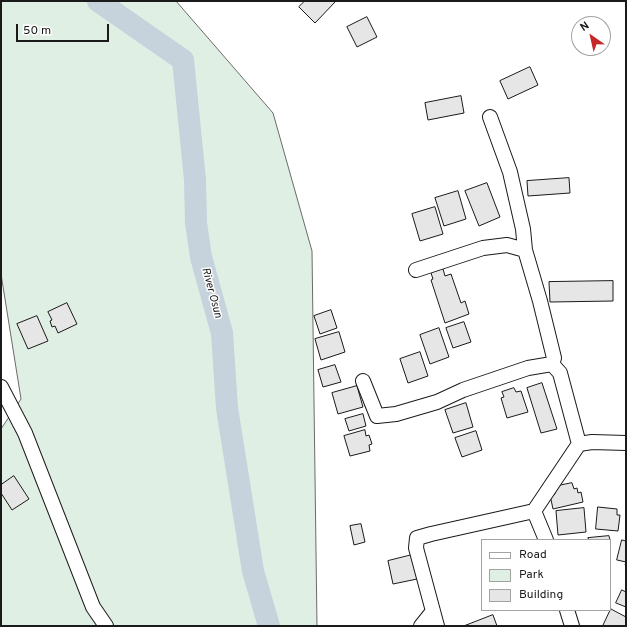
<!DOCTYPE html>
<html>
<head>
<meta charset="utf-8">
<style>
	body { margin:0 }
	#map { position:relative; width:627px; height:627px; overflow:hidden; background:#fff; font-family:Overpass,sans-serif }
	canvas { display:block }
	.frame { position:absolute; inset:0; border:2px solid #1a1a1a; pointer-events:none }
	.legend { position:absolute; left:481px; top:539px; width:130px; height:72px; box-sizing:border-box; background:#fff; border:1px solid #a3a3a3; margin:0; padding:5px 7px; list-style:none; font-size:12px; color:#1a1a1a }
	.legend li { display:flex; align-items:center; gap:8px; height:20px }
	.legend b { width:20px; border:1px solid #a3a3a3 }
	.north { position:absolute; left:571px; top:16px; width:40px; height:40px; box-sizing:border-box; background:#fff; border:1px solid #a3a3a3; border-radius:50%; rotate:326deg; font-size:11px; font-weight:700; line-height:16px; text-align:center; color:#1a1a1a }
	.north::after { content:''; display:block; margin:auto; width:14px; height:18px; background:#c62828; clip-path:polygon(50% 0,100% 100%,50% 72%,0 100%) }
	.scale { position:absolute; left:16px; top:24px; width:93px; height:18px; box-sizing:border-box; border:2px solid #1a1a1a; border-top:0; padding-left:5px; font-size:12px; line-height:14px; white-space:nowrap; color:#1a1a1a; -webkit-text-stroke:3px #fff; paint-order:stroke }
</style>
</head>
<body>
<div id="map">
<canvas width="627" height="627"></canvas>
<div class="frame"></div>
<ul class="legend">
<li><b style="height:5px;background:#fff"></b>Road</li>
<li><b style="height:11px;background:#e0efe3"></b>Park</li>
<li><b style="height:11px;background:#e6e6e6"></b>Building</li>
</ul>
<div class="north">N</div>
<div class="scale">50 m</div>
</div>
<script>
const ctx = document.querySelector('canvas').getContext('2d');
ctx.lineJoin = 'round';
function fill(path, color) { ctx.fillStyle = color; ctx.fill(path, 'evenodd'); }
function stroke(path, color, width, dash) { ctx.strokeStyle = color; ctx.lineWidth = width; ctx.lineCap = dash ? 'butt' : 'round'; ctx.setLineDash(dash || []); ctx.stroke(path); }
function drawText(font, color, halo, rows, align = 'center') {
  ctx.font = font + ' Overpass,sans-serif'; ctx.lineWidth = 3; ctx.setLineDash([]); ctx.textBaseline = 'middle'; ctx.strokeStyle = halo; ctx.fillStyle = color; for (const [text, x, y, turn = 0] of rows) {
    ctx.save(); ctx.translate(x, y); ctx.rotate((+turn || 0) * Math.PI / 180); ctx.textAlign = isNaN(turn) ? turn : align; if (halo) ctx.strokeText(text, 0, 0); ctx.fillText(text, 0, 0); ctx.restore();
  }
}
const green = new Path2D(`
	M1,1H176L273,113L312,251L317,626H1V429L21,399L1,274Z`);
const river = new Path2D(`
	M98,1L183,60L195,180L196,223L201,257L222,333L227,408L253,571L269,626`);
const building = new Path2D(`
	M305,1H336L315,23L299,7Z
	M367,17L377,37L357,47L347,27Z
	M530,67L538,85L508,99L500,81Z
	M461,96L464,113L428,120L425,103Z
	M569,178L570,193L528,196L527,181Z
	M487,183L500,217L479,226L465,191Z
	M458,191L466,219L444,226L435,198Z
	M435,207L443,234L420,241L412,214Z
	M443,269L445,276L451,274L461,303L465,301L469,314L445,323L431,280L433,279L431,273Z
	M613,281V301L550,302L549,282Z
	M67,303L77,324L58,333L55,326L52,327L50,321L52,320L48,312Z
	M331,310L337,328L320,334L314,316Z
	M37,316L48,341L28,349L17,324Z
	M464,322L471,342L453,348L446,328Z
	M439,328L449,357L430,364L420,335Z
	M339,332L345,352L321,360L315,339Z
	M420,352L428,376L408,383L400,359Z
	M335,365L341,382L323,387L318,370Z
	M542,383L557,429L541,433L527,388Z
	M357,386L363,407L338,414L332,393Z
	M514,388L516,392L521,391L528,412L507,418L501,398L504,397L502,392Z
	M466,403L473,427L453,433L445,410Z
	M363,414L366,426L349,431L345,419Z
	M365,430L366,436L369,435L372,444L369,445L370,451L350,456L344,436Z
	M476,431L482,450L462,457L455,438Z
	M14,476L29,499L12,510L1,493V485Z
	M572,483L574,489L577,488L578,493L581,492L583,502L553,509L550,495L555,494L553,487Z
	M598,507L617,509V515H620L618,531L596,529Z
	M584,508L586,532L558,535L556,511Z
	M361,524L365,542L354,545L350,526Z
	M609,536L610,540H589L588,538Z
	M622,540L626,541V566L625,565L626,562L617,560Z
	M412,555L417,579L393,584L388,561Z
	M622,590L626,592V607L616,603Z
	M611,609L626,617V626H603Z
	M493,615L497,626H464Z`);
const minor = new Path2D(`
	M490,117L510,172L523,229L525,250L540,301L554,358L552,364L560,373L579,444L592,442L626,443
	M416,270L483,248L507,245L525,250
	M363,381L377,416L396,414L437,402L463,390L528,368L552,364
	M1,387L25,433L93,607L106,626
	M546,540L534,511L579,444
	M567,610L572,626
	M421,626L433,611
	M437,626L416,548L417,538L431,534L534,511`);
const waterNames = [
	["River Osun",211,293,75]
];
fill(green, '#e0efe3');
stroke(green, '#6a6a6a', 1);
stroke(river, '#c6d2dc', 22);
fill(building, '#e6e6e6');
stroke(building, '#1a1a1a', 1);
stroke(minor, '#1a1a1a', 16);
stroke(minor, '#fff', 14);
drawText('italic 11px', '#1a1a1a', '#fff', waterNames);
</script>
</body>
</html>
